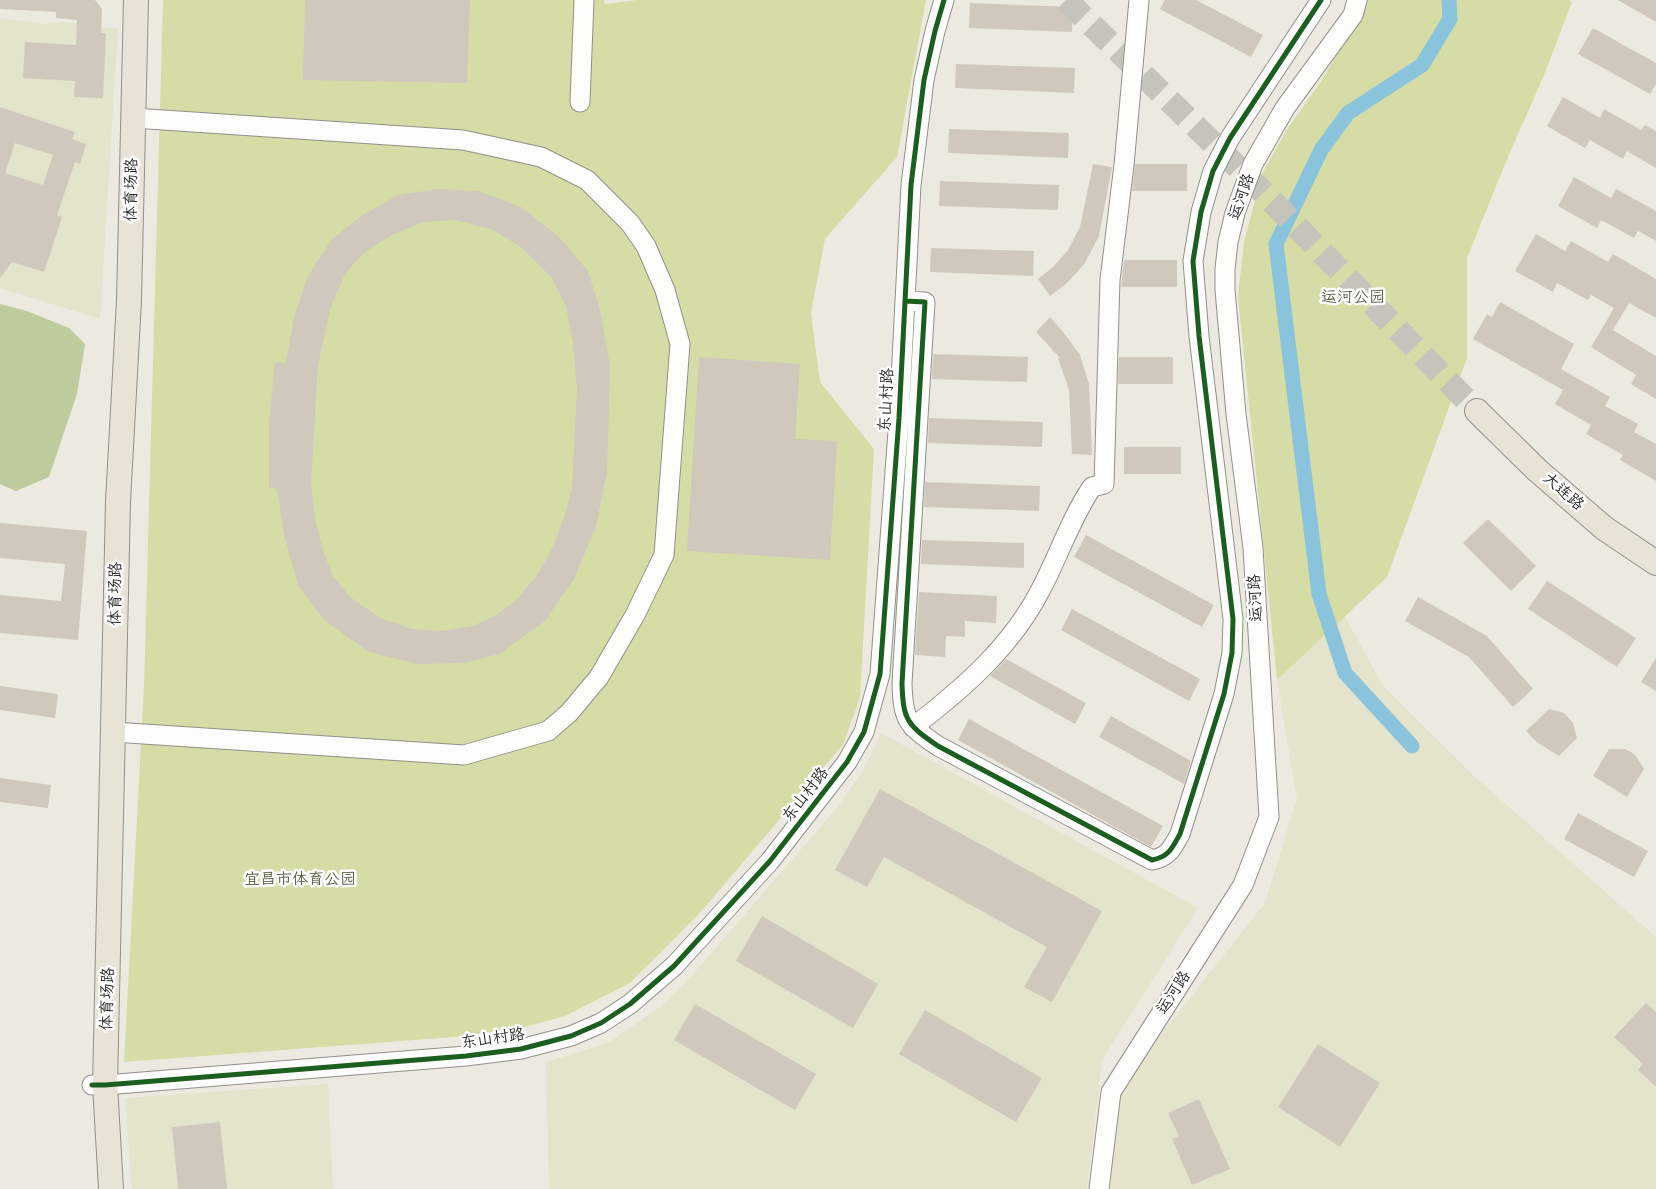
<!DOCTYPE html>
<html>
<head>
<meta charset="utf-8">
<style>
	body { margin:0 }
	canvas { display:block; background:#eceae0 }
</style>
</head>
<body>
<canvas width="1656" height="1189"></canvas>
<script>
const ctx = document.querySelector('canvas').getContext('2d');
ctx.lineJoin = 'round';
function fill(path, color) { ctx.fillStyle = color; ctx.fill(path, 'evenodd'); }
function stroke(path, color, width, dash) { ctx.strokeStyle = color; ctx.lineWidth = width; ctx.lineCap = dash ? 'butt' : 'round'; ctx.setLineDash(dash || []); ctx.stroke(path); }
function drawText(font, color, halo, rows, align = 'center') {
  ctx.font = font + ' Pangolin,"LXGW WenKai TC",sans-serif'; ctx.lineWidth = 5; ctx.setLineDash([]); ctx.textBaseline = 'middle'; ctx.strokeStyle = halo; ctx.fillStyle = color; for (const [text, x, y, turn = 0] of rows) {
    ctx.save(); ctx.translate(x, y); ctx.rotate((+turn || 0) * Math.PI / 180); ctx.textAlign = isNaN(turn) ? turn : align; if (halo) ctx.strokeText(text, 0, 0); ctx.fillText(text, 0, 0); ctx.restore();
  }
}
const built = new Path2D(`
	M0,18L45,24L65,22L118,29L100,319L0,288Z
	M1345,616L1383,686L1474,776L1656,937V1189H1103L1115,1093L1265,903L1297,798L1277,680Z
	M881,733L1198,908L1102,1060L1087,1189H549L546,1062L608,1043L660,1007L693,974L836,809L862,772Z
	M328,1084L333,1189H132L125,1098Z`);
const green = new Path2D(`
	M163,0H604L605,4L637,0H926L897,157L825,239L811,313L820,382L874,449L860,698L843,745L699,914L630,983L565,1016L525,1027L454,1037L124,1062L144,686Z
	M1366,0H1569L1572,2L1544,75L1505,164L1467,258V358L1387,577L1277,680L1238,296L1244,242L1262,174L1286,131L1322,80L1361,13Z`);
const forest = new Path2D(`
	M0,304L27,311L69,328L85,344L77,394L49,477L16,491L0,484Z`);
const canal = new Path2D(`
	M1412,746L1345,673L1319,594L1276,244L1321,150L1348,113L1422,65L1450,19L1449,0`);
const building = new Path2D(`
	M0,0H95L102,9L101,33H106L103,98L74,97L75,81L23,78L25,42L76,45L77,20L56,18V12L0,9Z
	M305,0H470L467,83L303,80Z
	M1165,0H1196L1263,35L1251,57L1160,9Z
	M1618,0H1656V22Z
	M970,3L1073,7L1072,32L969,28Z
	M1593,28L1656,63V84L1650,94L1578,54Z
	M956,64L1075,68L1074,93L955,88Z
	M1563,97L1600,118L1604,109L1641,130L1645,125L1656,131V168L1627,151L1623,159L1590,140L1585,148L1547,126Z
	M0,107L75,132L72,139L86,144L80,164L75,162L57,215L62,217L44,272L12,262L0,278ZM15,143L53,155L43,185L5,173Z
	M949,129L1069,133L1068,158L948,153Z
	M1093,164L1112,167L1099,236L1085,263L1067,283L1050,296L1038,279L1053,267L1068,250L1080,227Z
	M1135,164H1187V191H1132Z
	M1574,177L1611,198L1616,189L1656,211V241L1638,231L1634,238L1601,220L1597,228L1558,206Z
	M940,181L1059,185L1058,210L939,206Z
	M438,189L478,191L521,207L559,237L588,271L600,310L610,366L607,472L596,526L574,579L544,622L499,654L464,663L418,664L369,652L324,620L298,585L284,534L277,489L269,487V423L275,362L286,363L294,317L308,276L332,239L363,215L398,195ZM455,220L491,229L521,247L552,278L566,307L573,342L577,389L572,488L565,515L552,549L538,574L518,598L498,614L473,626L443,631L412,629L380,618L350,597L333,576L323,551L315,519L311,482L318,365L330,309L345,274L362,254L390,236L423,222Z
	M1536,234L1565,251L1571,241L1608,262L1613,254L1656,279V318L1629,303L1613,330L1656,356V399L1631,384L1636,375L1591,347L1614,308L1591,295L1588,300L1557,283L1553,292L1515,271Z
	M931,248L1034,251L1033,276L930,272Z
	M1124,260H1177V287H1121Z
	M1500,302L1574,344L1561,369L1610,397L1605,406L1638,424L1634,432L1656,444V481L1620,460L1623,455L1586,434L1591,425L1555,404L1563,390L1473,339L1487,314L1492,317Z
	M1050,317L1064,333L1080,355L1089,384L1092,455L1072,454L1069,390L1058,358H1060L1036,332Z
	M933,354L1028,357L1027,382L932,379Z
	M699,357L800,364L795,439L837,441L830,560L687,551Z
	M1119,357H1173V384H1118Z
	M929,418L1043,422L1042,447L928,443Z
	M1124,447H1181V474H1124Z
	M925,482L1040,486L1039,511L924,507Z
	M1488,519L1536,566L1511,591L1463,543Z
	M0,523L87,531L78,640L0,633V595L61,601L65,564L0,558Z
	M1086,535L1214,605L1202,627L1074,557Z
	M922,540L1024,543V568L921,564Z
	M1547,581L1636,638L1617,667L1528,609Z
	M919,592L997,596L996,623L965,621V637L946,636L945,657L915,655Z
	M1418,597L1487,636L1533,689L1513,707L1469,657L1405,621Z
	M1072,609L1200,679L1189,701L1061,630Z
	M1656,658V691L1641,682Z
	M1006,659L1086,703L1075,724L990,676Z
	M0,686L58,694L55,718L0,710Z
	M1549,709L1564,713L1569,718L1573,723L1577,738L1559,756L1538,743L1526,731Z
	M1111,716L1191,761L1184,784L1099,737Z
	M969,719L1163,826L1151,847L958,740Z
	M1609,749H1624L1631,752L1636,756L1644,769L1627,797L1593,776Z
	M0,778L51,785L48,808L0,802Z
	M880,789L1102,911L1052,1002L1024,987L1047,947L884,857L867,887L835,870Z
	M1578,813L1648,851L1634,877L1564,839Z
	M762,916L878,984L853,1028L736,961Z
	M1646,1003L1656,1012V1087L1638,1070L1643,1064L1614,1037Z
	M695,1004L816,1074L795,1110L674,1040Z
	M925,1010L1042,1078L1016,1122L899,1054Z
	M1318,1044L1380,1083L1340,1147L1278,1107Z
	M1199,1099L1230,1169L1192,1185L1172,1139L1179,1136L1168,1113Z
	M220,1122L227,1189H178L172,1127Z`);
const majorTunnel = new Path2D(`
	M1066,0L1261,190L1477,411`);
const minor = new Path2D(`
	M580,102L584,0
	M905,301L925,302L902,683C903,720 907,725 938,746L1152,860C1169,857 1172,848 1180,834L1224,694L1232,653L1233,619L1199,336L1193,261L1201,212L1213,171L1230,138L1321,0
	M913,727C964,688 1012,646 1041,589C1059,555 1071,518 1092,487L1104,484L1110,280L1124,165L1139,0
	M113,732L464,755L548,731L569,713L599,677L635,615L664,555L680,344L665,290L646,246L630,223L587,180L541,157L463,140L133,118
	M92,1085H105L466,1056L521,1049L571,1036L601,1023L630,1004L674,966L770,861L847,762L864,732L880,674L899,418L911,185L924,80L935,31L944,0
	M1099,1189L1111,1092L1243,885L1269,817L1253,548L1236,414L1225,290V269L1228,242L1235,213L1253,164L1285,108L1353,15L1357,0`);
const major = new Path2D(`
	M1477,411L1537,470L1604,528L1656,563
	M111,1189L105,1085L118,502L129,300L136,0`);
const cycleway = new Path2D(`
	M905,301L925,302L902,683C903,720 907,725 938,746L1152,860C1169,857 1172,848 1180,834L1224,694L1232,653L1233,619L1199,336L1193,261L1201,212L1213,171L1230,138L1321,0
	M92,1085H105L466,1056L521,1049L571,1036L601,1023L630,1004L674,966L770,861L847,762L864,732L880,674L899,418L911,185L924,80L935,31L944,0`);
const streetNames = [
	["体育场路",132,190,-89],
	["运河路",1242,197,-71],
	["东山村路",887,400,-87],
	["大连路",1563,492,41],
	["体育场路",116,594,-89],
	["运河路",1256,598,-93],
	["东山村路",806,795,-52],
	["运河路",1174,993,-57],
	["体育场路",108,999,-88],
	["东山村路",493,1039,-8]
];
const parkNames = [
	["运河公园",1353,298],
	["宜昌市体育公园",300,880]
];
fill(built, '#e4e3cc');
fill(green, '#d5dca5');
fill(forest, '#becc9d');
stroke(canal, '#89c3dc', 15);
fill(building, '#d0c8bc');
stroke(majorTunnel, '#c5c4bc', 24, [24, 12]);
stroke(minor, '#92908b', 21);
stroke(major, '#92908b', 26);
stroke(minor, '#fcfcfa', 19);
stroke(major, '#e8e2d7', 24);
stroke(cycleway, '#1b5e20', 5);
drawText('16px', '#2b2b2b', '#fff', streetNames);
drawText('16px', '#585d41', '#fff', parkNames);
</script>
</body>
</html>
